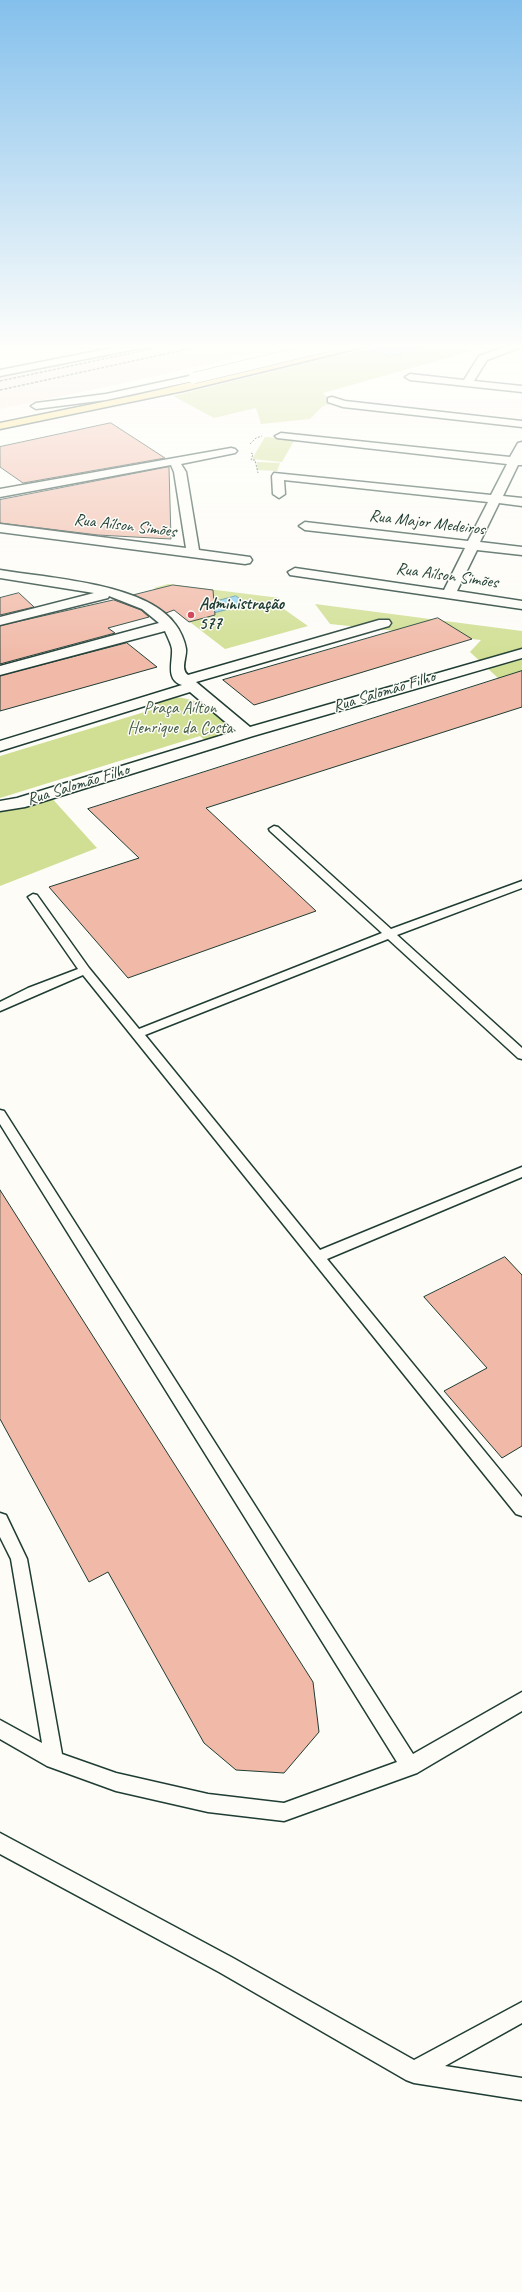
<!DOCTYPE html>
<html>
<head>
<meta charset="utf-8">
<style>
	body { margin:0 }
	canvas { display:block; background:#fdfcf7 }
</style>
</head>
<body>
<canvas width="522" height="2292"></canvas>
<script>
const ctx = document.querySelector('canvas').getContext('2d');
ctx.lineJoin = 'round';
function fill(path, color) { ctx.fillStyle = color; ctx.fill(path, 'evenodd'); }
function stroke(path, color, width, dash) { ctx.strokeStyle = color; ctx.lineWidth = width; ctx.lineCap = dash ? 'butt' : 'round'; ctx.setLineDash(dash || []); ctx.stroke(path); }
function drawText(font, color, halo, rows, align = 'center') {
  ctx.font = font + ' Caveat,sans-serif'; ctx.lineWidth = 3; ctx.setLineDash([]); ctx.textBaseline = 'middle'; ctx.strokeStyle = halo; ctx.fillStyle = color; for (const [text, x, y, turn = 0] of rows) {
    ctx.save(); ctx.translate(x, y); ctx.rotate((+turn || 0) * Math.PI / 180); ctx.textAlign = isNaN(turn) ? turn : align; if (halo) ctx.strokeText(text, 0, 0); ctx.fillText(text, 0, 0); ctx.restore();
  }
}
const built = new Path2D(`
	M156,344H296L125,383L0,409V377Z`);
const green = new Path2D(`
	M381,344H451L472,351L323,393L334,403L323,406L310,419L261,424L256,408L214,418L173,396Z
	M265,437L295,439L282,462L252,459Z
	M257,462L280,463L277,471L257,470Z
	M168,584L280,598L271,600L308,626L225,649L173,609L180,607L154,588Z
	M315,604L522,631V671L499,679L470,652L481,640L330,624Z
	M174,697C197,699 219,708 231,729L225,736L207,742L200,736L0,798V756L161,707L155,702Z
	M48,794L97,848L0,886V803Z`);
const water = new Path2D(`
	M397,344H421L429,346L390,357L372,350Z
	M236,596L248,604L206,615L195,607Z`);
const building = new Path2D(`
	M111,423L165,458L23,483L0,467V447Z
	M169,467L171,539L98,535L0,523V500Z
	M173,585L213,590L215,615L189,622L174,610L166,613L134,595Z
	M19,593L34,607L0,615V598Z
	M114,600L141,610L149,617L108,628L115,633L0,664V626Z
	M438,618L472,639L254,705L223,680Z
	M127,643L157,667L0,711V676Z
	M522,671V707L206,808L316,911L128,978L49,887L139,858L88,809Z
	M0,1190L313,1682L319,1732L284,1773L236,1770L204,1743L108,1572L89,1582L0,1419Z
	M505,1257L522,1275V1446L502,1458L444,1391L487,1368L424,1297Z`);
const path = new Path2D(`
	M250,444L256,438L262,436
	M251,453L253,454L251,460H255L258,473`);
const lane = new Path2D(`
	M274,826L278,827L391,929L522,881V888L397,935L522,1048V1059L518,1058L388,939L145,1035L320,1250L522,1167V1177L327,1259L522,1497V1516L516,1514L83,975L0,1011V1002L28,988L78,969L28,897L33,894L37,895L89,968L139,1029L382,933L270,831L269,829Z
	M0,1110L4,1111L413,1754L522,1692V1711L417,1773L284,1821L208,1812L116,1791L47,1766L0,1739V1720L42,1743L11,1559L0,1537V1513L6,1515L27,1559L62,1754L116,1773L208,1794L284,1803L397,1762L0,1124Z
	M0,1833L233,1958L414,2060L522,2002V2023L445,2066L522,2078V2100L414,2083L406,2080L219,1972L0,1854Z`);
const street = new Path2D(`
	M512,344H522V347L487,360L474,381L522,386V392L410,380L405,377L410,374L464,380L479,356Z
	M332,397L345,401L522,421V427L343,407L328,402V398Z
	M281,433L510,457L518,443L522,442V465H518L503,496L522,498V506L499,503L480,542L522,547V555L477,550L457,591L522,601V609L290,575L288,572L295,568L444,590L465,548L305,530L299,526L305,522L468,541L488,502L284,480L285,494L279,498L273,494L272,476L274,473L491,495L507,464L277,438L275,436Z
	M231,448L235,449L237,451L235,453L181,464L186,472L199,550L250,557L252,560L250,563L245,564L0,532V524L186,548L174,472L171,465L0,497V489Z
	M0,570C47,578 146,583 175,624C180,630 185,641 186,649C187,657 180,669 188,675L379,620H389L391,623L389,626L196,682L250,727L522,649V658L253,736L25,807L0,811V801L17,798L236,731L190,692L0,751V741L182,685C165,680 173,661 172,649C171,643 167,636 165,631L0,675V666L159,623L142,609L109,596L108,598L0,625V617L94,593L0,578Z`);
const secondary = new Path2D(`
	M132,344H151L146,347L0,376V370Z
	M194,375L198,376V380L106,400L36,409L31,406L36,403L106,394Z`);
const primary = new Path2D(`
	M353,344H369L367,346L183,391L0,429V423L137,395Z`);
const rail = new Path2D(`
	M0,381L174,344
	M0,390L211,344`);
const secondaryBridge = new Path2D(`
	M194,378L336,344`);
const markers = [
	[191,615,4,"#d1495b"]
];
const farStreetnames = [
	["Rua Major Medeiros",427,523,7],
	["Rua Aílson Simões",125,526,7],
	["Rua Aílson Simões",447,576,8],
	["Rua Salomão Filho",384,692,-17],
	["Rua Salomão Filho",78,785,-17]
];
const farPoinames = [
	["Administração",199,605],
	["577",199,625]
];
const farParknames = [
	["Praça Aílton",180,709],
	["Henrique da Costa",180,729]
];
fill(built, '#f9e8df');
fill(green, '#d0df93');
fill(water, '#8fd3f1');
stroke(water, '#6297a5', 1);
fill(building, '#f1b9a7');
stroke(building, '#1f3d34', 1);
stroke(lane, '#1f3d34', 3);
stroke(street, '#1f3d34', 3);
stroke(secondary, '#1f3d34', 3);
stroke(primary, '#1f3d34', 3);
stroke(path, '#1f3d34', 1, [2, 1.5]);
fill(lane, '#fdfcf7');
fill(street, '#fdfcf7');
fill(secondary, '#fdfcf7');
fill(primary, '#fce080');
stroke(rail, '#1f3d34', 1.5, [3, 1.5]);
stroke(secondaryBridge, '#1f3d34', 12, []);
stroke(secondaryBridge, '#fdfcf7', 11);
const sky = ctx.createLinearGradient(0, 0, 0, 665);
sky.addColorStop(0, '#84c0ec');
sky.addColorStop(0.52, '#fefefb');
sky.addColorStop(1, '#fefefb00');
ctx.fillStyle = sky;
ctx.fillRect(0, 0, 522, 665);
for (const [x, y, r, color] of markers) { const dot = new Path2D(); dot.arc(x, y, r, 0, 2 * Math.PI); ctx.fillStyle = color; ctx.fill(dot); stroke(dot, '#fdfcf7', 1.5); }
drawText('17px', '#1f3d34', '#fdfcf7', farStreetnames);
drawText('bold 17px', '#1f3d34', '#fdfcf7', farPoinames, 'left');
drawText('17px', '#425d47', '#fdfcf7', farParknames);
</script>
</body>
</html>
